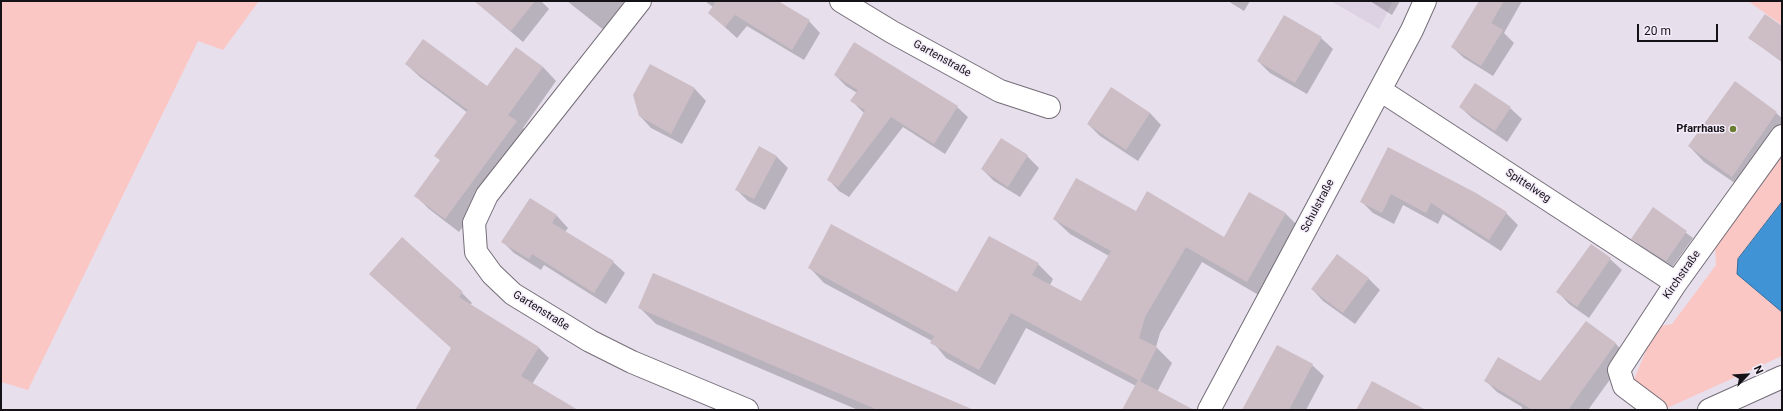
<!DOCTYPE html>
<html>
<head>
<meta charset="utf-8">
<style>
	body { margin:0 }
	#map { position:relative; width:1783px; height:411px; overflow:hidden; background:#e7dfec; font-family:Roboto,sans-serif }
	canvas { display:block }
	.frame { position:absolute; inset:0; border:2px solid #151217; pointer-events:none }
	.north { position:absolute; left:1727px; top:355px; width:40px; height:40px; -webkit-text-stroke:3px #f4ecf9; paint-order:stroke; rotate:65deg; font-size:11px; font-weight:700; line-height:16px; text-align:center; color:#151217 }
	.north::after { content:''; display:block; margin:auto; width:14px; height:18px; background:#151217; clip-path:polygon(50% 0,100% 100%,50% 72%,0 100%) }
	.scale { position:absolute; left:1637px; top:24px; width:81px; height:18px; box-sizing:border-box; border:2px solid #151217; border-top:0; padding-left:5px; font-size:12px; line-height:14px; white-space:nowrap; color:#151217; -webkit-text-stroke:3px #f4ecf9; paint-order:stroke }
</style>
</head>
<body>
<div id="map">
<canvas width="1783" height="411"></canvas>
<div class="frame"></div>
<div class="north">N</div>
<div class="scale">20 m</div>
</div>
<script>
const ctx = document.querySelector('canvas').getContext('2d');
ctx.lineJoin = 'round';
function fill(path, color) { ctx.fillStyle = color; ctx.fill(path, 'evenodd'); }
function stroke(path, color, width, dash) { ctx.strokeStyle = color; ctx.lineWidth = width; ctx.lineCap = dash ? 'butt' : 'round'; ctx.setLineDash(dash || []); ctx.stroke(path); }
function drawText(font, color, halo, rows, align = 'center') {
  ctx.font = font + ' Roboto,sans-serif'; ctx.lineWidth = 3; ctx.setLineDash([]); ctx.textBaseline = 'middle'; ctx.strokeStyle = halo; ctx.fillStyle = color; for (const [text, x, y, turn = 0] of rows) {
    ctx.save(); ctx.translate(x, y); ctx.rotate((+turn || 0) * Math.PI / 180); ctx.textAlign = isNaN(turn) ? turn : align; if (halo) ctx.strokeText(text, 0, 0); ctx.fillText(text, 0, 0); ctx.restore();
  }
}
const built = new Path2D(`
	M1331,1H1393L1379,29Z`);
const green = new Path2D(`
	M1,1H259L223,50L198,41L28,390L1,382Z
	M1748,1H1782V25Z
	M1782,153V356L1665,409L1632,384L1656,327L1672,324L1716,265L1715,248Z`);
const water = new Path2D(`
	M1782,202V312L1737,274L1738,259Z`);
const shadow = new Path2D(`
	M489,1H541L549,9L523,42L483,8Z
	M567,1H622L625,4L605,31Z
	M705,1H772L809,21L820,33L804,60L747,26L737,38L709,13L713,7Z
	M1228,1H1250L1244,11Z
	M1370,1H1400L1392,15Z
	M1481,1H1522L1504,33L1514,43L1493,76L1464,58L1452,47Z
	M1782,27V62L1749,38Z
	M1321,38L1333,49L1307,94L1270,73L1258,61Z
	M516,48L543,67L556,81L523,128L530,136L459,232L429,209L415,195L441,161L435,156L468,113L420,77L406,64L487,87Z
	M650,65L695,89L706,101L682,144L651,128L640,116Z
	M835,75L957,107L968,117L945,154L903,127L849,197L839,191L829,180L865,114L852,101L857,93L846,86Z
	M1475,84L1510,108L1522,119L1507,142L1472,118L1460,107Z
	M1112,88L1150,113L1161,125L1138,161L1100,136L1088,124Z
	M1776,113L1782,118V142L1748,192L1704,162L1689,146Z
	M1001,140L1027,156L1039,168L1020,197L994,181L982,169Z
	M759,147L777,157L788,168L765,210L748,201L736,189Z
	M1389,148L1506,213L1518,225L1501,251L1443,214L1438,224L1403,205L1394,224L1373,213L1361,201Z
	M1250,193L1286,214L1301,229L1262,297L1202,262L1160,333L1156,347L1172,363L1157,392L1185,410H1123L1136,386L1026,328L995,385L946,358L932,341L824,283L809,267L958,294L1038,264L1053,279L1050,285L1082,302L1109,256L1070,234L1054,219L1136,212L1224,238Z
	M530,199L557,216L568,228L565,232L613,262L625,273L606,304L544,265L541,270L514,253L503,242Z
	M1653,208L1693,238L1672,267L1638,244L1632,238Z
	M402,239L462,293L472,303L470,305L539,348L549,358L532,384L576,410H416L452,348L370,274Z
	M1337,255L1369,279L1380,290L1355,324L1323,301L1312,289Z
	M1610,259L1622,270L1589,318L1569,304L1558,292Z
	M640,308L952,410H858L656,324Z
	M1586,322L1616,344L1627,356L1588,410H1522V407L1497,392L1486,381L1540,382Z
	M1312,365L1324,376L1306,410H1252Z`);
const building = new Path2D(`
	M474,1H535L511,31Z
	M712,1H778L810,20L792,50L735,15L725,27L708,13L715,3Z
	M1479,1H1504L1491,23L1503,30L1481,66L1451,47Z
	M1765,14L1782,26V61L1748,38Z
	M1284,15L1322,37L1295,83L1257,61Z
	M423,39L487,86L516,47L543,67L508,115L517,121L445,219L414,196L440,160L434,156L468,110L405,64Z
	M854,42L958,106L934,144L891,117L838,187L827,180L865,110L850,101L858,90L834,75Z
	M650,64L695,88L671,134L639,116L633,95Z
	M1735,81L1777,112L1732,177L1688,146Z
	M1475,83L1511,107L1495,131L1459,107Z
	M1111,87L1150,113L1126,150L1087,124Z
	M1001,138L1028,155L1008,187L981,169Z
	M759,146L777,156L754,199L735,190Z
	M1388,147L1476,193L1507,212L1489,240L1431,203L1426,213L1391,194L1382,213L1360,202Z
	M1076,178L1136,211L1147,191L1224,237L1249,192L1286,213L1247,282L1186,247L1145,317L1139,338L1157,347L1140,381L1011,313L979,370L930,343L934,336L808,268L831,224L957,292L989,236L1039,263L1032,275L1081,301L1111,251L1053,219Z
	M530,198L557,215L552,223L614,261L594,293L532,254L529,259L501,242Z
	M1653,207L1687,231L1666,261L1631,239Z
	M402,237L463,292L459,297L539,347L521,376L578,410H415L451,348L369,274Z
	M1591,244L1611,258L1577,307L1556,292Z
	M1337,254L1369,278L1343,313L1311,289Z
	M653,273L974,410H878L638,308Z
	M1586,321L1616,343L1568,410H1533L1484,381L1498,357L1540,381Z
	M1277,345L1313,364L1289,410H1242Z
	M1138,380L1194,410H1122Z
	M1372,381L1426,410H1356Z`);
const minor = new Path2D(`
	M640,1L487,195L474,223L476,252L492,274L513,294L590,341L632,362L747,410
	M841,1L892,32L1000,91L1049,107
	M1380,90L1676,283
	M1209,410L1412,30L1425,1
	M1656,410L1624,386L1619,370L1676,283L1782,136
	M1709,410L1782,377`);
const markers = [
	[1733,129,4,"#697e2f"]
];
const streetNames = [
	["Gartenstraße",942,59,29],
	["Spittelweg",1528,186,33],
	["Schulstraße",1318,206,-62],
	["Kirchstraße",1682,275,-55],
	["Gartenstraße",541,311,32]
];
const poiNames = [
	["Pfarrhaus",1725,129]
];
fill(built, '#ddd1e4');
fill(green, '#fac7c5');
fill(water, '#4094d5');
stroke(water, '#336d9c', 1);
fill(shadow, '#0003');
fill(building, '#cdbec6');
stroke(minor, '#746d78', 24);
stroke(minor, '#fff', 22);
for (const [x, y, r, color] of markers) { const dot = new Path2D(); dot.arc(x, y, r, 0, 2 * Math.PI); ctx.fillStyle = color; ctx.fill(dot); stroke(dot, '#f4ecf9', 1.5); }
drawText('11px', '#151217', '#f4ecf9', streetNames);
drawText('bold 11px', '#151217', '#f4ecf9', poiNames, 'right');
</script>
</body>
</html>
